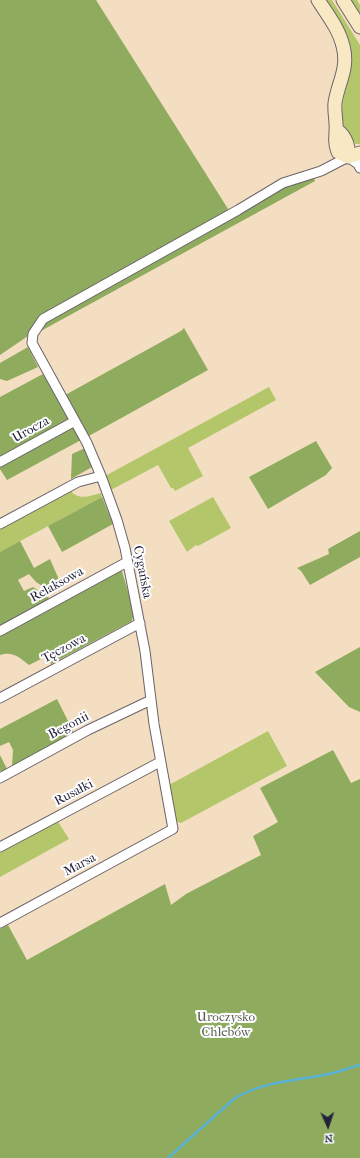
<!DOCTYPE html>
<html>
<head>
<meta charset="utf-8">
<style>
	body { margin:0 }
	#map { position:relative; width:360px; height:1158px; overflow:hidden; background:#f3dec1; font-family:"IM FELL French Canon",serif }
	canvas { display:block }
	.north { position:absolute; left:308px; top:1106px; width:40px; height:40px; -webkit-text-stroke:3px #fff; paint-order:stroke; rotate:177deg; font-size:11px; font-weight:700; line-height:16px; text-align:center; color:#22223b }
	.north::after { content:''; display:block; margin:auto; width:14px; height:18px; background:#22223b; clip-path:polygon(50% 0,100% 100%,50% 72%,0 100%) }
</style>
</head>
<body>
<div id="map">
<canvas width="360" height="1158"></canvas>
<div class="north">N</div>
</div>
<script>
const ctx = document.querySelector('canvas').getContext('2d');
ctx.lineJoin = 'round';
function fill(path, color) { ctx.fillStyle = color; ctx.fill(path, 'evenodd'); }
function stroke(path, color, width, dash) { ctx.strokeStyle = color; ctx.lineWidth = width; ctx.lineCap = dash ? 'butt' : 'round'; ctx.setLineDash(dash || []); ctx.stroke(path); }
function drawText(font, color, halo, rows, align = 'center') {
  ctx.font = font + ' "IM FELL French Canon",serif'; ctx.lineWidth = 4; ctx.setLineDash([]); ctx.textBaseline = 'middle'; ctx.strokeStyle = halo; ctx.fillStyle = color; for (const [text, x, y, turn = 0] of rows) {
    ctx.save(); ctx.translate(x, y); ctx.rotate((+turn || 0) * Math.PI / 180); ctx.textAlign = isNaN(turn) ? turn : align; if (halo) ctx.strokeText(text, 0, 0); ctx.fillText(text, 0, 0); ctx.restore();
  }
}
const green = new Path2D(`
	M326,0H332L360,45V144H356C326,116 355,83 351,49C349,31 335,15 326,0Z
	M349,0H357L360,5V17Z
	M269,387L276,400L188,448L203,476L175,491L173,488H171L158,465L109,491L105,476Z
	M70,490C79,501 89,496 101,493L102,497L0,552V527Z
	M213,497L231,528L198,546L196,545L187,552L169,521Z
	M268,731L287,766L181,823L175,821L169,785Z
	M57,820L69,839L0,877V850Z`);
const forest = new Path2D(`
	M0,0H96L230,212L41,316L28,336L0,355Z
	M306,178H314L315,181L39,332L37,340L35,336L44,322L269,194Z
	M184,328L208,370L87,437L64,394H67L181,331Z
	M28,347L38,367L7,381L0,379V363Z
	M43,374L68,418L67,421L0,460V397Z
	M73,425L81,440L7,480L0,469V465Z
	M316,441L332,468L326,475L268,509L249,477Z
	M85,448L92,467L71,479L72,454Z
	M102,497L113,524L62,552L48,526Z
	M360,531V557L310,585L301,571L297,568L329,554L328,549Z
	M20,541L34,568L50,559L60,582L47,589L36,582L29,574L18,580L24,591L33,587L49,598L48,601L0,628V552Z
	M121,568L134,612L132,621L51,664L47,656L29,665C19,657 13,651 0,655V634Z
	M360,647V712L349,707L315,672Z
	M57,699L75,735L16,767L12,766L13,750L9,742L0,746V729Z
	M333,750L351,783L360,779V1158H0V929L8,925L27,960L165,884L171,905L186,894L261,855L253,836L278,822L260,788Z
	M0,755L7,769L6,772L2,774L0,770Z`);
const stream = new Path2D(`
	M168,1158L235,1098C266,1080 300,1081 333,1073C342,1071 351,1067 360,1065`);
const street = new Path2D(`
	M0,462L75,421
	M0,524L78,482L101,476
	M0,631L127,562
	M0,698L140,623
	M0,778L88,730L151,700
	M0,847L160,762
	M0,923L173,829L154,724L145,651L125,548L117,520L101,476L87,443L32,343L33,334L43,319L238,210L283,183L321,171L348,157L358,164L360,168`);
const secondary = new Path2D(`
	M318,0C327,14 339,29 343,46C349,69 338,82 335,103C334,113 337,122 336,131C336,141 334,142 338,152L348,157L360,153
	M343,0L360,27
	M337,130C346,137 349,146 348,157`);
const streetNames = [
	["Urocza",31,430,-29],
	["Cygańska",142,572,79],
	["Relaksowa",57,585,-29],
	["Tęczowa",64,649,-28],
	["Begonii",69,726,-28],
	["Rusałki",74,793,-28],
	["Marsa",80,865,-28]
];
const parkNames = [
	["Uroczysko",226,1018],
	["Chlebów",226,1033]
];
fill(green, '#b3c66a');
fill(forest, '#8eab5e');
stroke(stream, '#5ab3d7', 2.5);
stroke(street, '#6b646a', 11);
stroke(secondary, '#6b646a', 15);
stroke(street, '#fff', 9);
stroke(secondary, '#f8e8c3', 13);
drawText('13px', '#22223b', '#fff', streetNames);
drawText('13px', '#555b4b', '#fff', parkNames);
</script>
</body>
</html>
